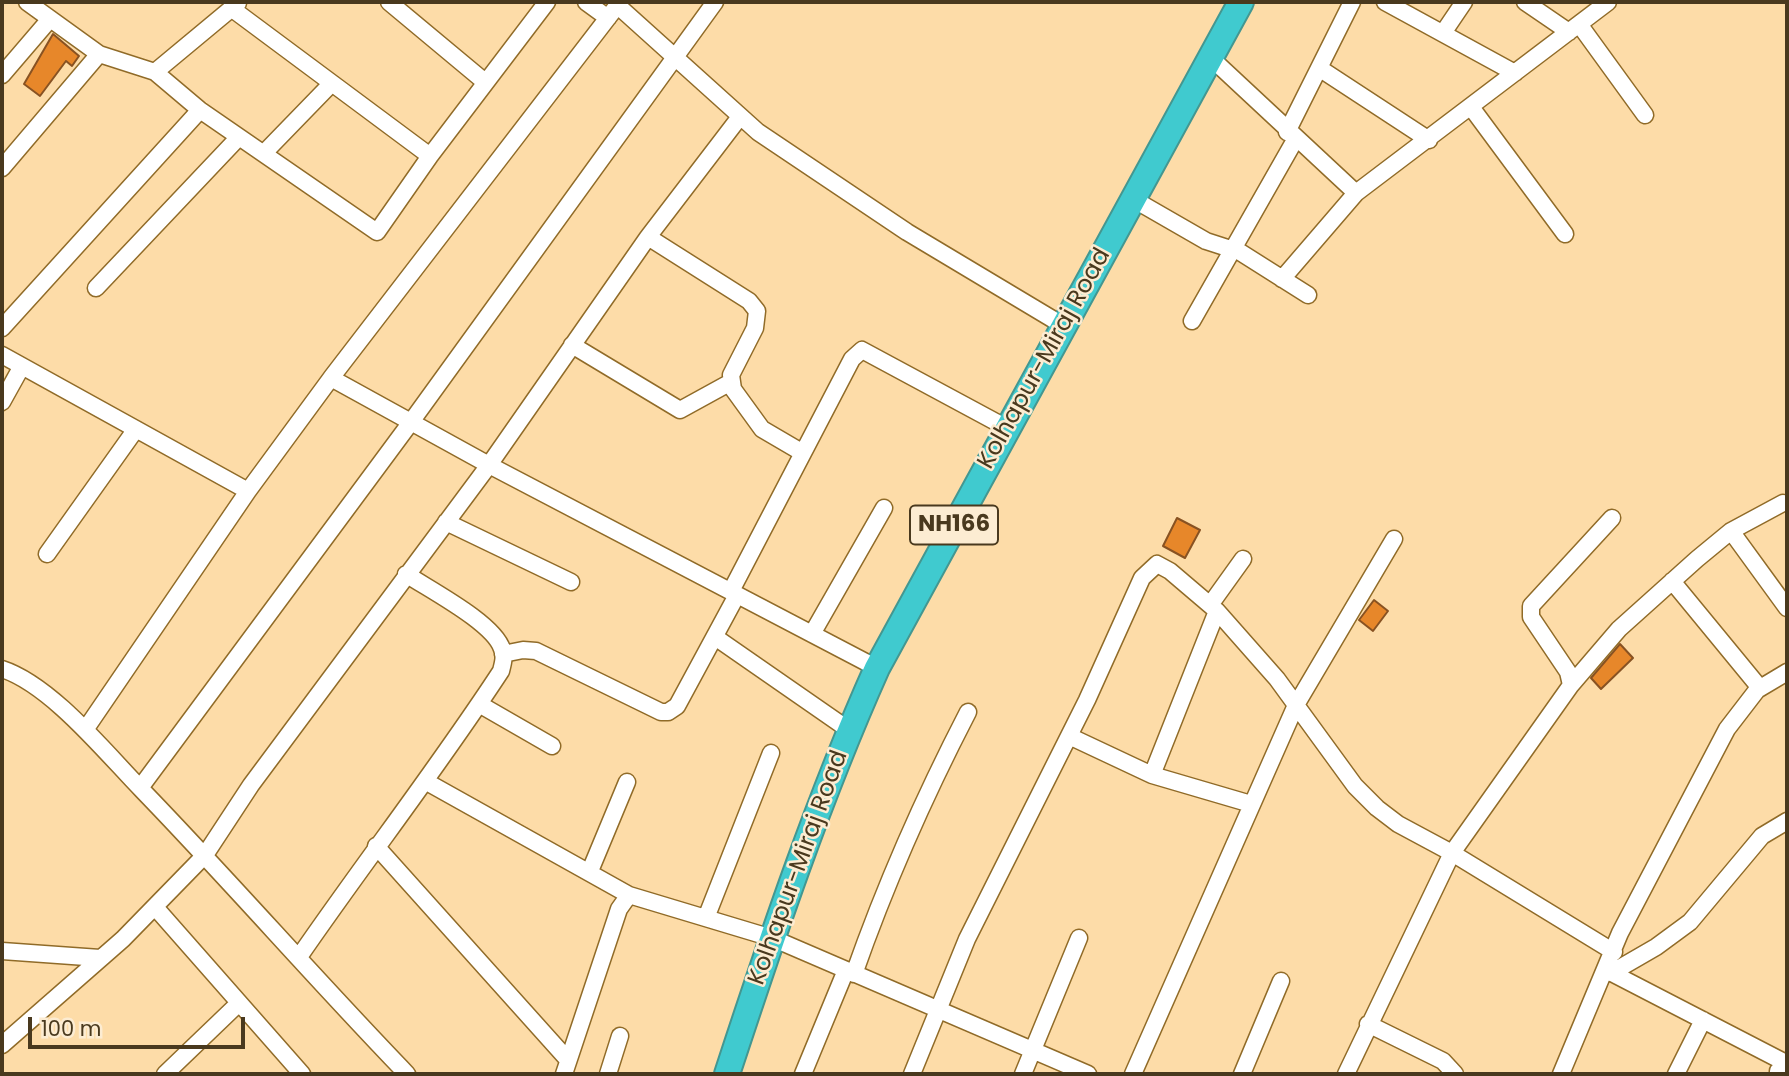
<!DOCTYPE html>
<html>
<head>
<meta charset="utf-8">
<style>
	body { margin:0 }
	#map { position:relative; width:1789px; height:1076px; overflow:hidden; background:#fddca8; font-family:Poppins,sans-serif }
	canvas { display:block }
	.frame { position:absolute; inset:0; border:4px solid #49391e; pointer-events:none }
	.scale { position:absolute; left:28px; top:1017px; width:217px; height:32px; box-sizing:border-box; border:4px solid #49391e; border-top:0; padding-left:9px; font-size:21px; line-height:24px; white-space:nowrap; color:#49391e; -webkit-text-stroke:5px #fcecd2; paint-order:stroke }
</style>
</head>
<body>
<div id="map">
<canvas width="1789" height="1076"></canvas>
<div class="frame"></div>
<div class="scale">100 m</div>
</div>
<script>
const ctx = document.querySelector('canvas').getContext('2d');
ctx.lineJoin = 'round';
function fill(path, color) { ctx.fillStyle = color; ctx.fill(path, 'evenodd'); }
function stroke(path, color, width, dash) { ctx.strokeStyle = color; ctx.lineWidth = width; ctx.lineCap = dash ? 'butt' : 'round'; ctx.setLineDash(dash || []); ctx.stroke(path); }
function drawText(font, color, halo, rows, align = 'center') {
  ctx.font = font + ' Poppins,sans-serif'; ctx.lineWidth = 5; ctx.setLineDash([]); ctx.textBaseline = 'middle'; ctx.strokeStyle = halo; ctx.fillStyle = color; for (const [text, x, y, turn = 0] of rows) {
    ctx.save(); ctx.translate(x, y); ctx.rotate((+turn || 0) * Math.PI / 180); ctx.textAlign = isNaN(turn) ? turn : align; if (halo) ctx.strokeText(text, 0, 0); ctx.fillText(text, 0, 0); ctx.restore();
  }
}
const building = new Path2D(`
	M53,34L79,56L72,66L66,61L40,96L24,84Z
	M1177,518L1200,530L1185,558L1163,546Z
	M1374,600L1388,611L1373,631L1359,620Z
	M1620,644L1633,658L1601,689L1591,678Z`);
const minor = new Path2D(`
	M27,2L99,54L155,72L200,110L377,232L430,156L547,2
	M389,2L485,82
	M586,2L608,18
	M1385,2L1515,73
	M1525,2L1569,32
	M617,5L758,132L907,232L1064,326
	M231,8L430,156
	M1579,24L1645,115
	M1443,33L1464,2
	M1210,57L1356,193L1608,2
	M1319,68L1429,140
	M155,72L238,3
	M2,75L50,19
	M1471,107L1565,234
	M1287,132L1352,2
	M265,152L332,83
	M2,168L99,54
	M1133,199L1206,241L1240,252L1308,295
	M648,237L749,301L757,311L755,328L731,375L733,389L762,429L803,453
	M1282,279L1356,193
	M96,288L239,137
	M1192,321L1295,140
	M2,328L200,110
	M572,345L680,410L731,382
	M2,355L248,491L331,378L489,465L877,668
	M331,378L620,2
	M2,402L22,366
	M446,522L571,582
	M1731,531L1787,608
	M47,554L136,429
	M1672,581L1760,688
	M731,591L852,359L862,350L1007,428
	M1210,605L1243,559
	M812,634L884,508
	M715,637L849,730
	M503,654L523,650L536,651L661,712H668L677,706L737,595
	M2,669C51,685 105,752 142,790C232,883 317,981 407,1074
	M1571,685L1568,672L1531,617V606L1612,518
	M479,704L552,746
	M85,730L248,491
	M1069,736L1152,775L1251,804
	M1152,775L1217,611
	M425,781L629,895
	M140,788L411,422L715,2
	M376,846L568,1060
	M590,871L627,782
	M155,907L302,1074
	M706,918L771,753
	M2,951L100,958
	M299,957C365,861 437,769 501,671C503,663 505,657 502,649C494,623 430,590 406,574
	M1606,970L1782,1061
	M1611,973L1656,947L1690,922L1762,836L1787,821
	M854,974C886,883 924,797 968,712
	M1368,1024L1443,1061L1455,1074
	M2,1045L123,939L205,855L251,785L489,465L648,237L739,118
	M1778,1071L1782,1074
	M165,1074L239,1003
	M564,1074L619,909L629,895L772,938L1088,1074
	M608,1074L620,1036
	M803,1074L846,970
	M912,1074L967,939L1087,700L1142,578L1157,564L1170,571L1217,611L1277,679L1355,786L1377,808L1398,824L1452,853L1614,952
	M1023,1074L1079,938
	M1133,1074L1296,705L1394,539
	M1242,1074L1281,981
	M1346,1074L1452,853L1571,685L1619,629L1697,559L1731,531L1783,503
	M1561,1074L1620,933L1727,729L1757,690L1787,672
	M1676,1074L1703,1020`);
const highway = new Path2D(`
	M727,1074C772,937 818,800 877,668L1241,2`);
const shields = [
	[954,525,88]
];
const shieldNames = [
	["NH166",954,525]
];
const streetNames = [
	["Kolhapur-Miraj Road",1045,359,-61],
	["Kolhapur-Miraj Road",799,868,-70]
];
fill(building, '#e7872a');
stroke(building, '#885222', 2);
stroke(minor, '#906b28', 19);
stroke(highway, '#439791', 28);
stroke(minor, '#fff', 16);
stroke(highway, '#40cacf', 24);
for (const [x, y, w] of shields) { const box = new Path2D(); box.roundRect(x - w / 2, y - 19.5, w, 39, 5); ctx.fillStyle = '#fcecd2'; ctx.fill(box); stroke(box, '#49391e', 2); }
drawText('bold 23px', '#49391e', null, shieldNames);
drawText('24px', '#49391e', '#fcecd2', streetNames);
</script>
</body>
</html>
